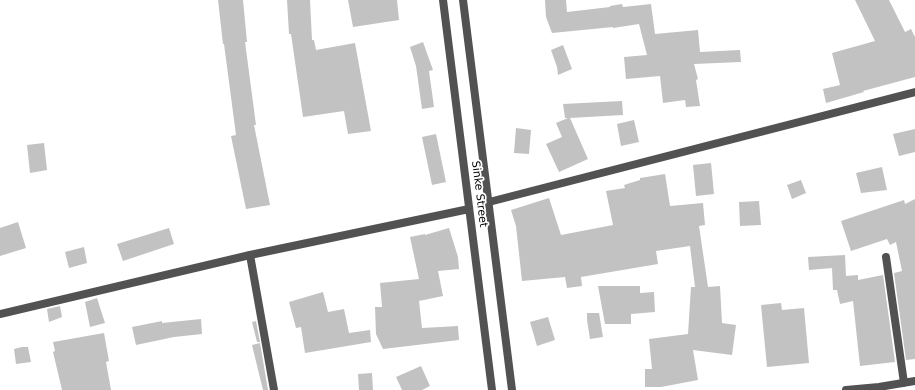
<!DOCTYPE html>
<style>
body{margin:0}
canvas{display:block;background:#fff}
</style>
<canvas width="915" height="390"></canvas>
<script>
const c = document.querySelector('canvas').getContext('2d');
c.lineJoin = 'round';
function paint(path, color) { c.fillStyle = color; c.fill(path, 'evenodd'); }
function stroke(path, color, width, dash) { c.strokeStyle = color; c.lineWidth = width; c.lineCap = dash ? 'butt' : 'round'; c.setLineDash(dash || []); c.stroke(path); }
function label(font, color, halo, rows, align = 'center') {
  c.font = font + ' "DejaVu Sans",sans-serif'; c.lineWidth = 3.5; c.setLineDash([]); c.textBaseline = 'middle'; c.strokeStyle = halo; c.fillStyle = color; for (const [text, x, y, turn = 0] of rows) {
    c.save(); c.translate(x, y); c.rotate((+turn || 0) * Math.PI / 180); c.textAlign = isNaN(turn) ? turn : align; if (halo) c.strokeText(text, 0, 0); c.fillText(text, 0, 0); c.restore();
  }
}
const building = new Path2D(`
 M218,0H243L247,42H245L256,125H254L270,205L246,209L231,136L236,135L224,44H223Z
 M287,0H310L312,40H314L316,50L355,43L371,131L348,134L344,111L303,117L291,34H289Z
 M348,0H397L399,20L353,27Z
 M545,0H566L567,12L610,7V6L622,4L623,7L651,4L655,34L698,30L700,52L740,50L741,62L694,64L698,79L696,80L700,106L686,107L685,100L663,103L660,76L626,79L624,57L647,55L639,24L613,28V27L552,33L546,17Z
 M855,0H889L905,32L911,29L915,37V77L863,91L864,92L826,103L823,89L840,85L832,53L875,41Z
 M423,42L433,70L429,71L434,107L422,109L416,66L410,47Z
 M563,45L572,69L558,75L557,67L551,50Z
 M622,101L623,115L570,118L588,159L559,172L546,144L562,137L556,123L568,118H565L563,104Z
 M634,120L639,142L621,146L617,124Z
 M516,128L531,130L529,154L514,153Z
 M915,129V152L899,156L893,134Z
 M436,134L446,182L432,185L422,137Z
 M44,143L47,170L30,173L27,145Z
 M711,163L714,194L696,196L693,165Z
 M882,167L887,190L861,193L856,173Z
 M665,174L670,206L703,203L705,225L699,226L708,287L720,286L722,323L736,325L732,355L693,350L698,380L661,387H645V369H652L649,339L688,334L691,287H695L690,246L656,251L658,264L581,277L582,286L567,288L565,277L522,281L516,226L511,210L549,198L561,235L613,225L606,191L625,188L624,185L640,180V178Z
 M801,180L806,193L792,199L787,185Z
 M915,199V359L906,360L894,273L902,271L896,242L890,245L887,239L851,251L841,221L904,200L905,204Z
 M759,201L761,225L740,226L739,202Z
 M18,222L26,248L0,256V228Z
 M169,228L174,244L123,261L117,244Z
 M449,228L458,257L459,269L438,271L443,296L419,301L422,328L458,326L459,340L383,349L376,334L375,307H382L380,283L419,279L410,237L425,234V235Z
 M84,247L87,263L69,268L65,252Z
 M845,255L846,276L858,275V280L883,275L895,362L860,366L853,301L840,304L837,290H833L832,268L809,270L808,257Z
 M598,286H640V293L654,292L655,312L631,314V324H605Z
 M323,292L328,312L344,309L349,333L370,330L371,342L305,353L301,327L296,328L289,302Z
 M97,298L105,323L90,327L85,302Z
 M781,303L782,310L804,308L809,363L767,367L761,305Z
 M60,306L62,317L49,322L47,309Z
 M587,313H599L603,337L590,339L587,320Z
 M548,317L555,340L537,346L530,322Z
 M201,319L202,334L174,337L136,345L132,327L162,321V323Z
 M256,321L260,342H257L252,322Z
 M104,333L109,361L106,362L111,390H62L53,352L55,351L53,342Z
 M260,343L268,390H263L252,345Z
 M22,347H28L31,362L16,364L14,349Z
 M421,366L430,386L422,390H402L396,377Z
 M372,373L373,390H359L358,374Z`);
const minor = new Path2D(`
 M489,202L915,92
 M250,255L274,390
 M886,257L904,383
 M846,390L879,387L915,381`);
const tertiary = new Path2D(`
 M443,0L492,390
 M463,0L512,390
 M0,314L250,255L469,209`);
const streetNames = [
 ["Sinke Street",479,194,83]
];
paint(building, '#c2c2c2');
stroke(minor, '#525252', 8);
stroke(tertiary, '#525252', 8);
label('11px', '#000', '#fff', streetNames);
</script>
